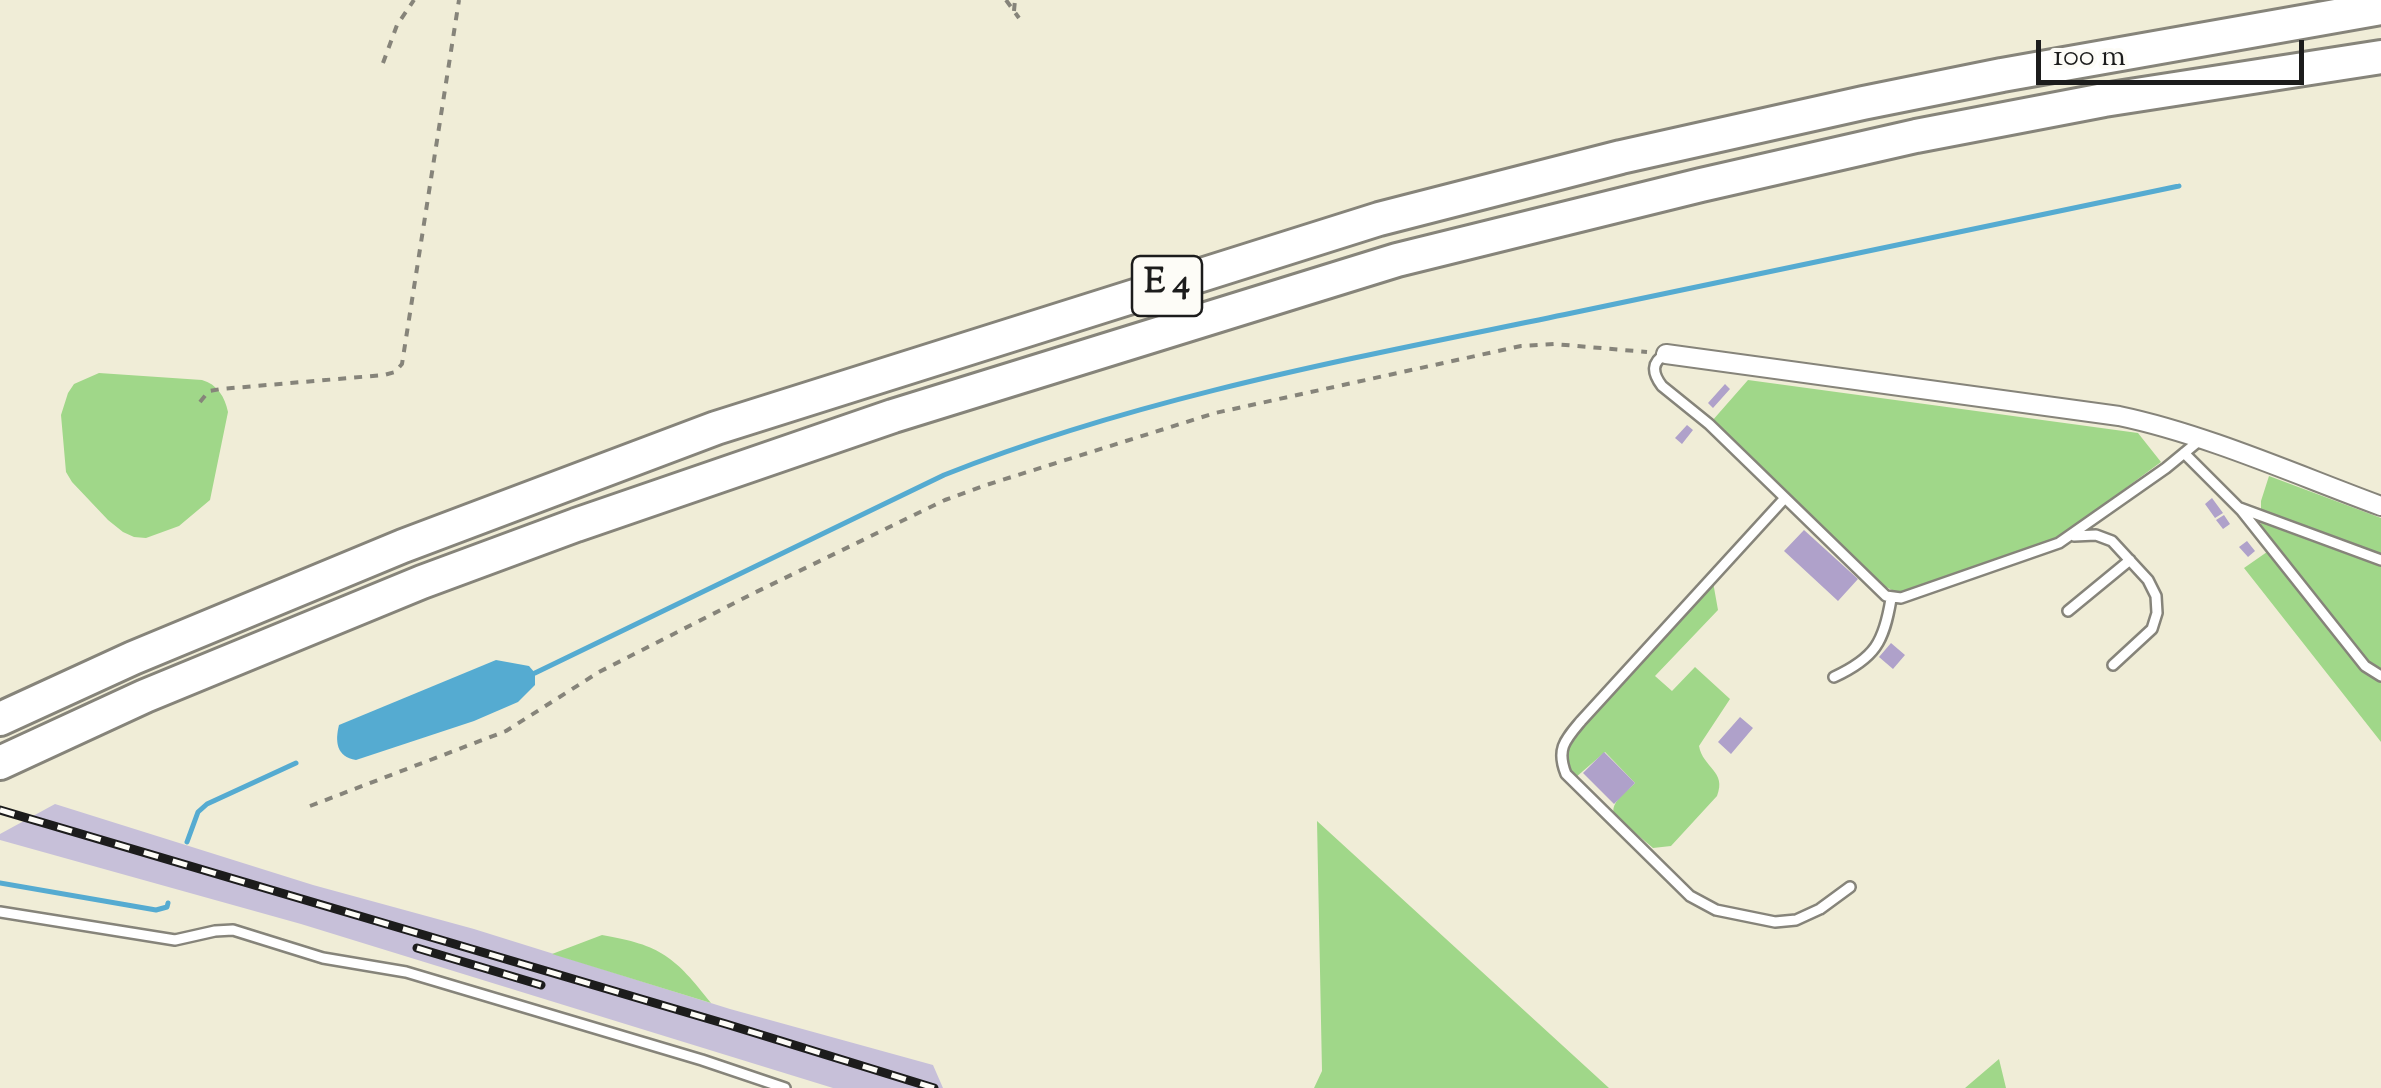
<!DOCTYPE html>
<style>
body{margin:0}
#map{position:relative;width:2381px;height:1088px;overflow:hidden;background:#f0edd7;font-family:"Sorts Mill Goudy",serif}
canvas{display:block}
.scale{position:absolute;left:2036px;top:40px;width:268px;height:45px;box-sizing:border-box;border:5px solid #1c1c1c;border-top:0;padding-left:12px;font-size:30px;line-height:35px;white-space:nowrap;color:#1c1c1c;-webkit-text-stroke:8px #fdfcf7;paint-order:stroke}
</style>
<div id="map">
<canvas width="2381" height="1088"></canvas>
<div class="scale">100 m</div>
</div>
<script>
const c = document.querySelector('canvas').getContext('2d');
c.lineJoin = 'round';
function paint(path, color) { c.fillStyle = color; c.fill(path, 'evenodd'); }
function stroke(path, color, width, dash) { c.strokeStyle = color; c.lineWidth = width; c.lineCap = dash ? 'butt' : 'round'; c.setLineDash(dash || []); c.stroke(path); }
function label(font, color, halo, rows, align = 'center') {
  c.font = font + ' "Sorts Mill Goudy",serif'; c.lineWidth = 8; c.setLineDash([]); c.textBaseline = 'middle'; c.strokeStyle = halo; c.fillStyle = color; for (const [text, x, y, turn = 0] of rows) {
    c.save(); c.translate(x, y); c.rotate((+turn || 0) * Math.PI / 180); c.textAlign = isNaN(turn) ? turn : align; if (halo) c.strokeText(text, 0, 0); c.fillText(text, 0, 0); c.restore();
  }
}
const industrial = new Path2D(`
 M55,804L313,885L474,929L730,1009L933,1065L943,1088H833L301,924L0,840V834Z`);
const green = new Path2D(`
 M99,373L202,380C217,384 225,397 228,412L210,500L179,526L146,538L134,537L123,532L108,520L72,482L66,472L61,415L68,393L74,384Z
 M1748,380L2138,433L2161,462L2058,538L1898,593L1884,586L1712,421Z
 M2269,476L2381,518V742L2244,568L2277,545L2261,525V501Z
 M1713,582L1718,610L1655,676L1672,691L1695,667L1730,699L1699,746C1703,768 1727,771 1717,796L1671,846L1653,848L1614,815C1610,802 1626,792 1635,783L1605,752L1575,778C1563,764 1567,750 1575,735Z
 M1317,821L1609,1088H1314L1322,1071Z
 M602,935C661,945 675,957 711,1003L552,954Z
 M1999,1059L2006,1088H1965Z`);
const water = new Path2D(`
 M496,660L529,666L535,673V685L518,702L474,721L356,760C336,757 335,741 339,725Z`);
const stream = new Path2D(`
 M535,673L944,475C1146,395 1360,357 1572,313C1775,270 1977,228 2179,186
 M187,842L198,812L207,804L296,763
 M0,883L156,910L167,907L168,903`);
const building = new Path2D(`
 M1725,384L1730,389L1713,408L1708,403Z
 M1687,425L1693,430L1682,444L1675,438Z
 M2212,498L2223,513L2215,518L2205,504Z
 M2224,515L2230,524L2223,529L2216,520Z
 M1804,530L1858,579L1838,601L1784,551Z
 M2247,541L2255,551L2248,557L2239,547Z
 M1891,643L1905,655L1893,669L1879,657Z
 M1740,717L1753,728L1731,754L1718,742Z
 M1604,752L1635,783L1614,804L1583,773Z`);
const path = new Path2D(`
 M1006,0L1019,18
 M1014,11L1015,0
 M383,63L397,25L414,0
 M200,402L209,391L221,389L384,375L395,372L402,364L459,0
 M310,806L506,731L599,672L754,593L945,500L983,486L1215,413L1521,346L1554,344L1647,352`);
const lane = new Path2D(`
 M1666,354C1651,362 1652,373 1662,386L1709,424L1886,596L1901,598L2059,543L2166,468L2200,440
 M2184,453L2241,510L2365,666L2381,676
 M1785,498L1581,721C1565,740 1556,749 1566,774L1690,896L1716,910L1775,922L1796,920L1820,909L1850,887
 M2240,508L2381,560
 M2074,536L2096,535L2112,541L2148,580L2156,596L2157,613L2152,629L2113,665
 M2068,611L2130,560
 M1834,677C1875,658 1884,642 1891,599
 M0,912L175,940L215,931L233,930L323,958L406,972L702,1060L785,1088`);
const street = new Path2D(`
 M1666,354L2119,416C2205,434 2297,475 2381,506`);
const highway = new Path2D(`
 M0,719L133,658L403,546L716,428L1379,219L1621,157L1863,103L2002,75L2381,8
 M0,763L145,696L422,582L576,525L893,416L1397,260L1701,185L1916,136L2104,100L2381,57`);
const rail = new Path2D(`
 M0,810L726,1024L934,1088
 M417,948L541,985`);
const shields = [
 [1167,286,70]
];
const shieldNames = [
 ["E 4",1167,286]
];
paint(industrial, '#c7c0d9');
paint(green, '#a0d789');
paint(water, '#55abd1');
stroke(stream, '#55abd1', 5);
paint(building, '#afa1ca');
stroke(lane, '#86847a', 14);
stroke(street, '#86847a', 22);
stroke(highway, '#86847a', 38);
stroke(path, '#86847a', 4, [8, 8]);
stroke(lane, '#fff', 9);
stroke(street, '#fff', 18);
stroke(highway, '#fff', 32);
stroke(rail, '#1c1c1c', 9);
stroke(rail, '#fdfcf7', 5, [15]);
for (const [x, y, w] of shields) { const box = new Path2D(); box.roundRect(x - w / 2, y - 30, w, 60, 8); c.fillStyle = '#fdfcf7'; c.fill(box); stroke(box, '#1c1c1c', 2.5); }
label('bold 35px', '#1c1c1c', null, shieldNames);
</script>
